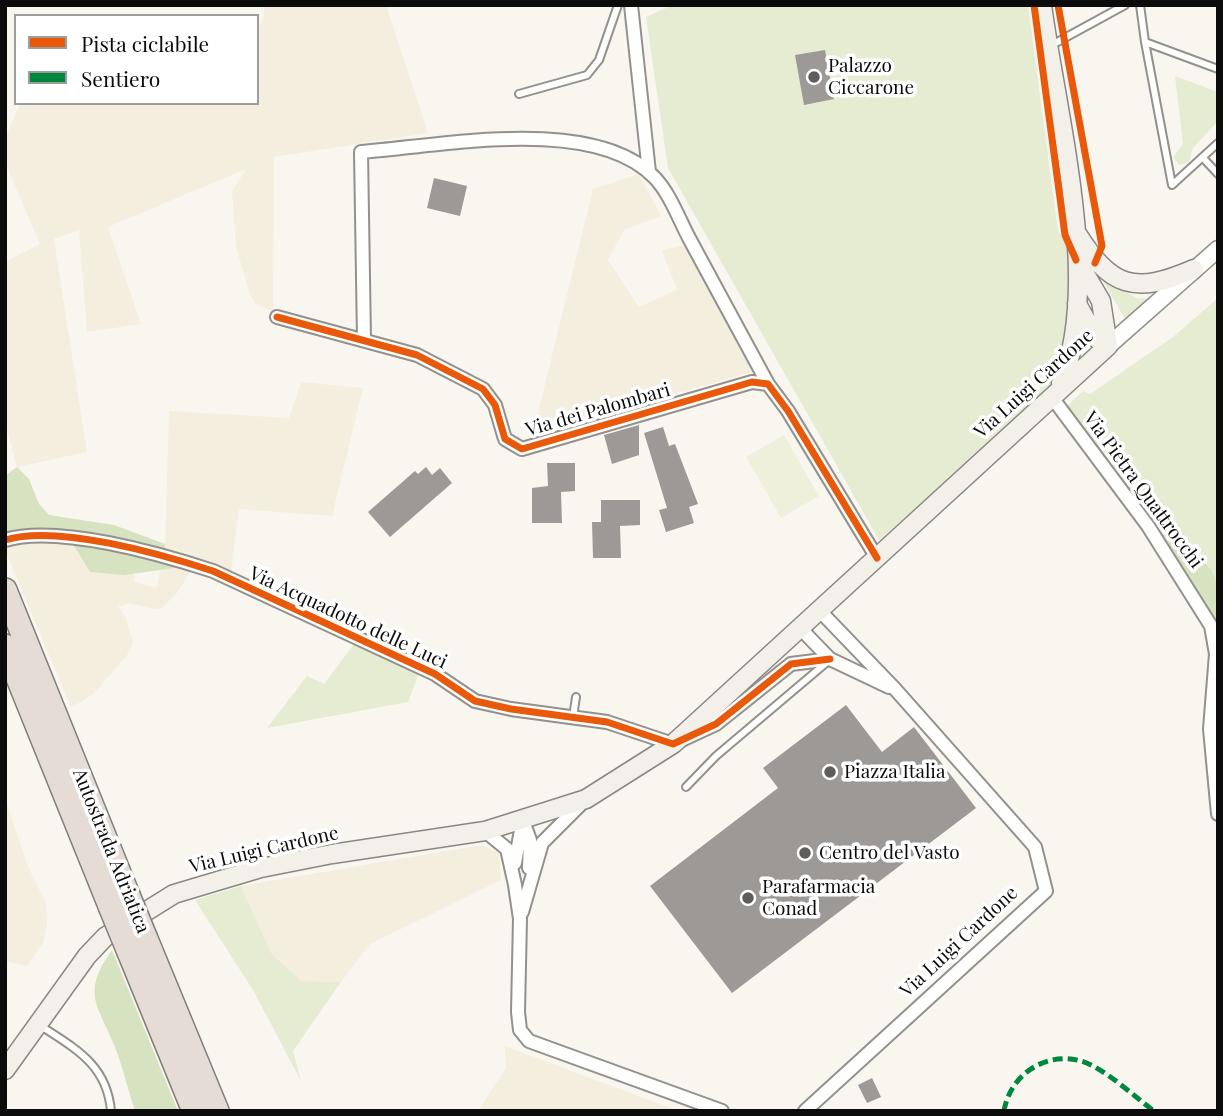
<!DOCTYPE html>
<style>
body{margin:0}
#map{position:relative;width:1223px;height:1116px;overflow:hidden;background:#f9f6f0;font-family:"Playfair Display",serif}
canvas{display:block}
.frame{position:absolute;inset:0;border:7px solid #0b0b0b;pointer-events:none}
.legend{position:absolute;left:14px;top:14px;width:245px;height:91px;box-sizing:border-box;background:#fff;border:2px solid #9d9d9d;margin:0;padding:9px 12px;list-style:none;font-size:21px;color:#0b0b0b}
.legend li{display:flex;align-items:center;gap:14px;height:35px}
.legend b{width:35px;border:2px solid #9d9d9d}
</style>
<div id="map">
<canvas width="1223" height="1116"></canvas>
<div class="frame"></div>
<ul class="legend">
<li><b style="height:9px;background:#e8590c"></b>Pista ciclabile</li>
<li><b style="height:9px;background:#00873e"></b>Sentiero</li>
</ul>
</div>
<script>
const c = document.querySelector('canvas').getContext('2d');
c.lineJoin = 'round';
function paint(path, color) { c.fillStyle = color; c.fill(path, 'evenodd'); }
function stroke(path, color, width, dash) { c.strokeStyle = color; c.lineWidth = width; c.lineCap = dash ? 'butt' : 'round'; c.setLineDash(dash || []); c.stroke(path); }
function label(font, color, halo, rows, align = 'center') {
  c.font = font + ' "Playfair Display",serif'; c.lineWidth = 7; c.setLineDash([]); c.textBaseline = 'middle'; c.strokeStyle = halo; c.fillStyle = color; for (const [text, x, y, turn = 0] of rows) {
    c.save(); c.translate(x, y); c.rotate((+turn || 0) * Math.PI / 180); c.textAlign = isNaN(turn) ? turn : align; if (halo) c.strokeText(text, 0, 0); c.fillText(text, 0, 0); c.restore();
  }
}
const farmland = new Path2D(`
 M265,5H386L428,133L274,157L273,312L255,303L250,294L236,247L232,192L246,169L108,227L141,324L87,332L79,230L54,239L87,452L17,467L5,423V262L40,244L5,162V139L18,108L22,103H257V29L263,20Z
 M639,174L661,216L624,230L608,260L639,307L677,290L662,251L681,245L696,252L756,371L533,433L593,189Z
 M301,382L363,388L332,516L239,509L231,574L165,548L169,411L289,418Z
 M17,541H71L90,572L135,574L134,582L156,588L160,571L175,563L192,569L177,593L162,608L153,609L129,603L118,607L126,618L133,643L126,657L93,694L71,708L5,550V546Z
 M5,798L29,869L46,903L47,924L43,943L27,966L5,961Z
 M482,845L499,853L501,880L370,944L341,982L300,981L296,977L271,953L241,886Z
 M505,1046L678,1111H478L506,1068Z`);
const green = new Path2D(`
 M673,5H1028L1058,231L1076,260L1062,379L879,540L668,168L646,17Z
 M1175,76L1218,92V121L1193,148L1189,162L1179,165L1173,157L1183,144Z
 M1100,276L1136,298L1156,299L1125,319Z
 M1218,298V585L1203,556L1191,546L1163,507L1113,473L1066,407L1083,391L1090,394L1173,337Z
 M354,644L419,673L408,702L267,728L307,676L324,684Z
 M241,886L271,953L301,981L341,982L293,1051L301,1081L253,990L195,900Z`);
const forest = new Path2D(`
 M17,467L29,479L39,504L49,515L114,525L165,544V548L176,552L174,568L124,575L90,572L71,541L5,538V476Z
 M1121,470H1129L1146,485L1211,570L1218,585V634L1192,582L1113,473Z
 M112,950L178,1111H135C128,1090 123,1068 115,1047C99,1006 80,994 112,950Z`);
const pitch = new Path2D(`
 M784,435L819,496L781,518L746,457Z`);
const building = new Path2D(`
 M825,50L834,99L804,105L795,55Z
 M434,178L467,186L460,216L427,208Z
 M639,425V455L612,464L604,435Z
 M663,427L669,446L675,444L698,504L689,507L694,523L666,532L659,510L667,508L644,433Z
 M547,463H575V491L561,492L562,523H532V488L548,486Z
 M426,467L432,475L440,468L452,483L390,537L368,512L415,471L418,474Z
 M601,500H640V525L620,526L621,558H593L592,522H601Z
 M846,705L882,752L914,727L976,808L732,993L650,886L778,788L763,768Z
 M872,1078L881,1097L867,1103L858,1085Z`);
const service = new Path2D(`
 M1140,5L1145,42
 M1050,46L1125,5
 M1218,69L1145,42L1172,185L1218,143
 M519,94L587,75L599,60L618,5
 M1204,159L1218,174
 M573,717L576,697
 M686,787L716,756L826,663
 M41,1026C76,1049 107,1065 111,1111`);
const minor = new Path2D(`
 M631,5L649,172
 M277,317L417,355L483,389L495,405L505,439L522,449L752,382L768,384L788,411L877,558
 M364,339L361,152C440,146 595,114 655,178C670,194 679,219 689,238C715,287 742,335 768,384
 M1051,396L1148,526L1211,626L1216,654L1210,729L1218,814
 M5,540C57,524 161,554 213,571L435,674L475,701L511,709L607,722L673,744L716,724L791,664L830,659
 M800,628L830,659L889,687
 M523,821L530,840L529,868
 M485,831L507,849L515,885L520,919L518,1012L520,1030L529,1041L722,1111
 M515,863L523,819
 M522,912L542,843L582,803
 M805,1111L1046,891L1035,847L895,689L819,610`);
const tertiary = new Path2D(`
 M1108,346L1218,249`);
const secondary = new Path2D(`
 M1042,5C1056,112 1103,284 1061,383
 M1076,232C1111,288 1134,295 1194,269
 M1078,262L1101,301L1108,346
 M1077,304L1096,338L1108,346
 M5,1070L87,956L105,937L174,894L261,868L332,854L485,831L586,799L673,744L1108,346`);
const motorway = new Path2D(`
 M5,590L128,895
 M5,646L110,906
 M146,939L217,1111
 M129,952L194,1111`);
const motorwayBridge = new Path2D(`
 M128,895L146,939
 M110,906L129,952`);
const quiet = new Path2D(`
 M1004,1111C1010,1075 1045,1051 1081,1061C1103,1067 1135,1097 1154,1111`);
const cycleway = new Path2D(`
 M1034,5L1065,235L1076,260
 M1058,5L1102,246L1095,263
 M277,317L417,355L483,389L495,405L505,439L522,449L752,382L768,384L788,411L877,558
 M5,540C57,524 161,554 213,571L435,674L475,701L511,709L607,722L673,744L716,724L791,664L830,659`);
const markers = [
 [814,77,7,"#5e5d5b"],
 [830,772,7,"#5e5d5b"],
 [805,853,7,"#5e5d5b"],
 [748,898,7,"#5e5d5b"]
];
const poiNames = [
 ["Palazzo",828,66],
 ["Ciccarone",828,88],
 ["Piazza Italia",844,772],
 ["Centro del Vasto",819,853],
 ["Parafarmacia",762,887],
 ["Conad",762,909]
];
const streetNames = [
 ["Via Luigi Cardone",1034,384,-42],
 ["Via dei Palombari",598,410,-16],
 ["Via Pietra Quattrocchi",1143,490,54],
 ["Via Acquadotto delle Luci",348,618,25],
 ["Via Luigi Cardone",264,850,-13],
 ["Autostrada Adriatica",111,851,68],
 ["Via Luigi Cardone",959,942,-43]
];
paint(farmland, '#f4eede');
paint(green, '#e5ecd2');
paint(forest, '#d7e2c1');
paint(pitch, '#eef0db');
paint(building, '#9c9996');
stroke(service, '#92918e', 10);
stroke(minor, '#92918e', 16);
stroke(tertiary, '#92918e', 19);
stroke(secondary, '#898785', 21);
stroke(motorway, '#7f7e7b', 26);
stroke(service, '#fefefd', 6);
stroke(minor, '#fefefd', 12);
stroke(tertiary, '#fefefd', 16);
stroke(secondary, '#f3f0e9', 18);
stroke(motorway, '#e6dcd6', 23);
stroke(motorwayBridge, '#7f7e7b', 26, []);
stroke(motorwayBridge, '#e6dcd6', 23);
stroke(quiet, '#00873e', 5, [10, 5]);
stroke(cycleway, '#e8590c', 7);
for (const [x, y, r, color] of markers) { const dot = new Path2D(); dot.arc(x, y, r, 0, 2 * Math.PI); c.fillStyle = color; c.fill(dot); stroke(dot, '#fff', 2.5); }
label('19px', '#0b0b0b', '#fff', poiNames, 'left');
label('19px', '#0b0b0b', '#fff', streetNames);
</script>
